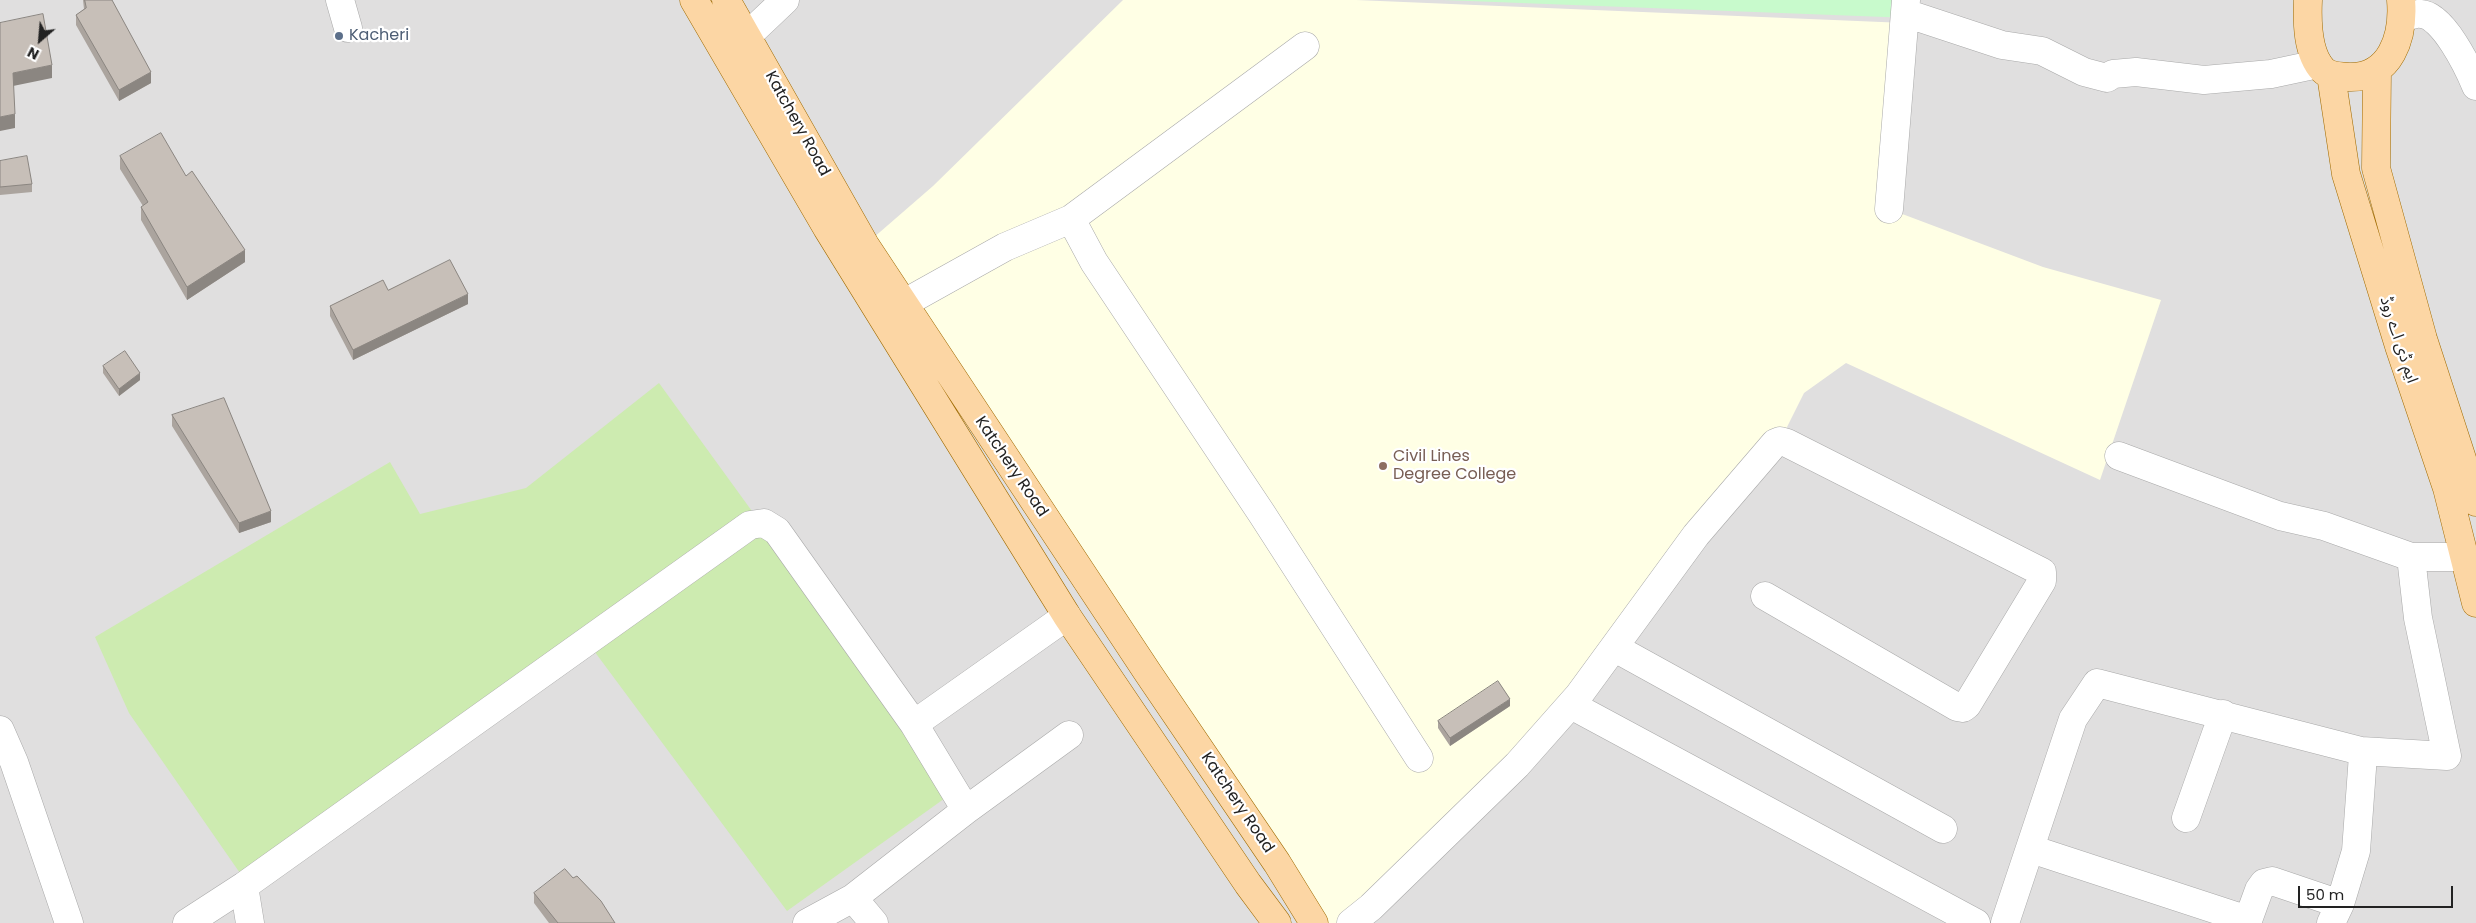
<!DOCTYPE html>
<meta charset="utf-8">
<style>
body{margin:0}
#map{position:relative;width:2476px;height:923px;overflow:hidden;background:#f2efe9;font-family:Poppins,sans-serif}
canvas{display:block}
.north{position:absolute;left:15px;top:15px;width:50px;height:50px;-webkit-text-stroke:4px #fff;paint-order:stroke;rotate:207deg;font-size:14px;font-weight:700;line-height:20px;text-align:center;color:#222}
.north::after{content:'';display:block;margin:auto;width:18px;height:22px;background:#222;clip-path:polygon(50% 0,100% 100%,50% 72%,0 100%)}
.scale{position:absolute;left:2298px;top:886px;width:155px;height:22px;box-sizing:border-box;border:2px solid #222;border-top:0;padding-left:6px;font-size:15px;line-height:18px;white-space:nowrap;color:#222;-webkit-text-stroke:4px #fff;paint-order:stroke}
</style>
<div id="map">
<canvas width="2476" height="923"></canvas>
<div class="north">N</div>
<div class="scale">50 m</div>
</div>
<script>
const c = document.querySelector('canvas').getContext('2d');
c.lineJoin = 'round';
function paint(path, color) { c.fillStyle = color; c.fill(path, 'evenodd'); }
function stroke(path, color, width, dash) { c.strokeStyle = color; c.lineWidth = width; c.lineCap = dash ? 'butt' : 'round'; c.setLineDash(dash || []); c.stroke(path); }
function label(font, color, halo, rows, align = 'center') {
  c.font = font + ' Poppins,"Noto Sans Arabic",sans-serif'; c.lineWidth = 4.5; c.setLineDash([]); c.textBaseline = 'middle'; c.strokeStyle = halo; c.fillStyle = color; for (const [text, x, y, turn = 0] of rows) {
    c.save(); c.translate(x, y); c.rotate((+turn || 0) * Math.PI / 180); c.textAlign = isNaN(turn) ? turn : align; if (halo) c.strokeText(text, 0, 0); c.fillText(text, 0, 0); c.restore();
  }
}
const residential = new Path2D(`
 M0,0H2476V923H0Z`);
const education = new Path2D(`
 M1123,0H1356L1905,23L1889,209L2043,267L2161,300L2100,480L1846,363L1804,393L1780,441L1615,648L1348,923H1313L865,245L933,186Z`);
const grass = new Path2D(`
 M659,383L955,791L787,911L583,636L242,876L129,713L95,637L390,462L420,514L526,488Z`);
const park = new Path2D(`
 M1443,0H1913L1911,18Z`);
const minor = new Path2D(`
 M340,0L348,28
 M1905,13L2002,45L2042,51L2084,72L2107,78L2113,74L2136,72L2204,80L2271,74L2318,64
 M2402,18C2407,17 2415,13 2421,14C2443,15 2468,67 2476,86
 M747,36L785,0
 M1889,209L1906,0
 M1071,219L1094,262L1262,514L1419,758
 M883,315L1005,247L1071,219L1305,46
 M2119,456L2280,516L2324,526L2411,557H2465
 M1615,648L1943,829
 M1571,705L1976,923
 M914,724L1067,616
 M0,730L14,762L69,923
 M2186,818L2223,714
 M2031,849L2248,920
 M244,886L250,923
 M853,898L874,923
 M187,923L244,886L750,525L764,523L777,531L914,724L966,810
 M807,923L853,898L966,810L1069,735
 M1351,923L1371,907L1517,765L1579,695L1696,535L1775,443L1780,441L1787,443L2042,572V581L1967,705L1963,708L1957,707L1765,596
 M2005,923L2073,719L2097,683L2361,751L2447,756L2418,618L2411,557
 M2247,923L2259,890L2264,883L2272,881L2340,904
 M2331,923L2340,904L2356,851L2363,755L2361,751`);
const major = new Path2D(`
 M694,0L827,228L1067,616L1248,884L1277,923
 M726,0L865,245L1148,673L1277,863L1314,923
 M2308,0C2307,22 2307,53 2323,70C2330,77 2339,76 2348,77C2391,79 2404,36 2401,0
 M2377,71L2376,168L2423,339L2476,502
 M2331,75L2346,174L2399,346L2447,488L2476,603`);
const wall = new Path2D(`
 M83,0H112L151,83L119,101L76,25V15L84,9Z
 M120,156L186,176L245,262L187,300L141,220V207L143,206L120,169Z
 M0,161L32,184V192L0,195Z
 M388,290L468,304L353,360L330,316V306Z
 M103,366L140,380L119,396L103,373Z
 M172,415L271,522L239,533L172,426Z
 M1510,706L1450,746L1438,728V721Z
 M573,878L615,923H549L534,903V893Z`);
const shadedWall = new Path2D(`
 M52,65V78L13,86V73Z
 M151,72V83L119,101V90Z
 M15,114V128L0,131V117Z
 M245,250V262L187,300V287Z
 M468,294V304L353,360V350Z
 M140,373V380L119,396V389Z
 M271,511V522L239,533V523Z
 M1510,699V706L1450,746V738Z`);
const building = new Path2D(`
 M85,0H112L151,72L119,90L76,15L86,8Z
 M43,14L52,65L13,73L15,114L0,117V23Z
 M161,133L186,176L192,171L245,250L187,287L141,207L148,202L120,156Z
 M27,156L32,184L0,187V161Z
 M450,260L468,294L353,350L330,306L383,280L388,290Z
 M125,351L140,373L119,389L103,366Z
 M224,398L271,511L239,523L172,415Z
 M1498,681L1510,699L1450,738L1438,721Z
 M565,869L573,878L577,876L601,901L615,923H558L534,893Z`);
const markers = [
 [339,36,5,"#5c6f8a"],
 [1383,466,5,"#8d6e63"]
];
const serviceNames = [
 ["Kacheri",349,36]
];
const streetNames = [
 ["Katchery Road",797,124,61],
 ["ایم ڈی اے روڈ",2398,340,72],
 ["Katchery Road",1011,467,56],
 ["Katchery Road",1237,803,56]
];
const educationNames = [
 ["Civil Lines",1393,457],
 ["Degree College",1393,475]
];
paint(residential, '#e0dfdf');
paint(education, '#ffffe5');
paint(grass, '#cdebb0');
paint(park, '#c8facc');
stroke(minor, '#a9a9a9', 29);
stroke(major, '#a06b00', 29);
stroke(minor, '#fff', 28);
stroke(major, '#fcd6a4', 28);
paint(wall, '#aba49e');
paint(shadedWall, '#8b8681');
paint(building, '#c7bfb8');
stroke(building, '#8b8681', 1);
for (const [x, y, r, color] of markers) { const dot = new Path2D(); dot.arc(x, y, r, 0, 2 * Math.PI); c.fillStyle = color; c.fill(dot); stroke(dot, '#fff', 2); }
label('16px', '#4e5e75', '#fff', serviceNames, 'left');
label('16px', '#222', '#fff', streetNames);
label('16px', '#785e54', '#fff', educationNames, 'left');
</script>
